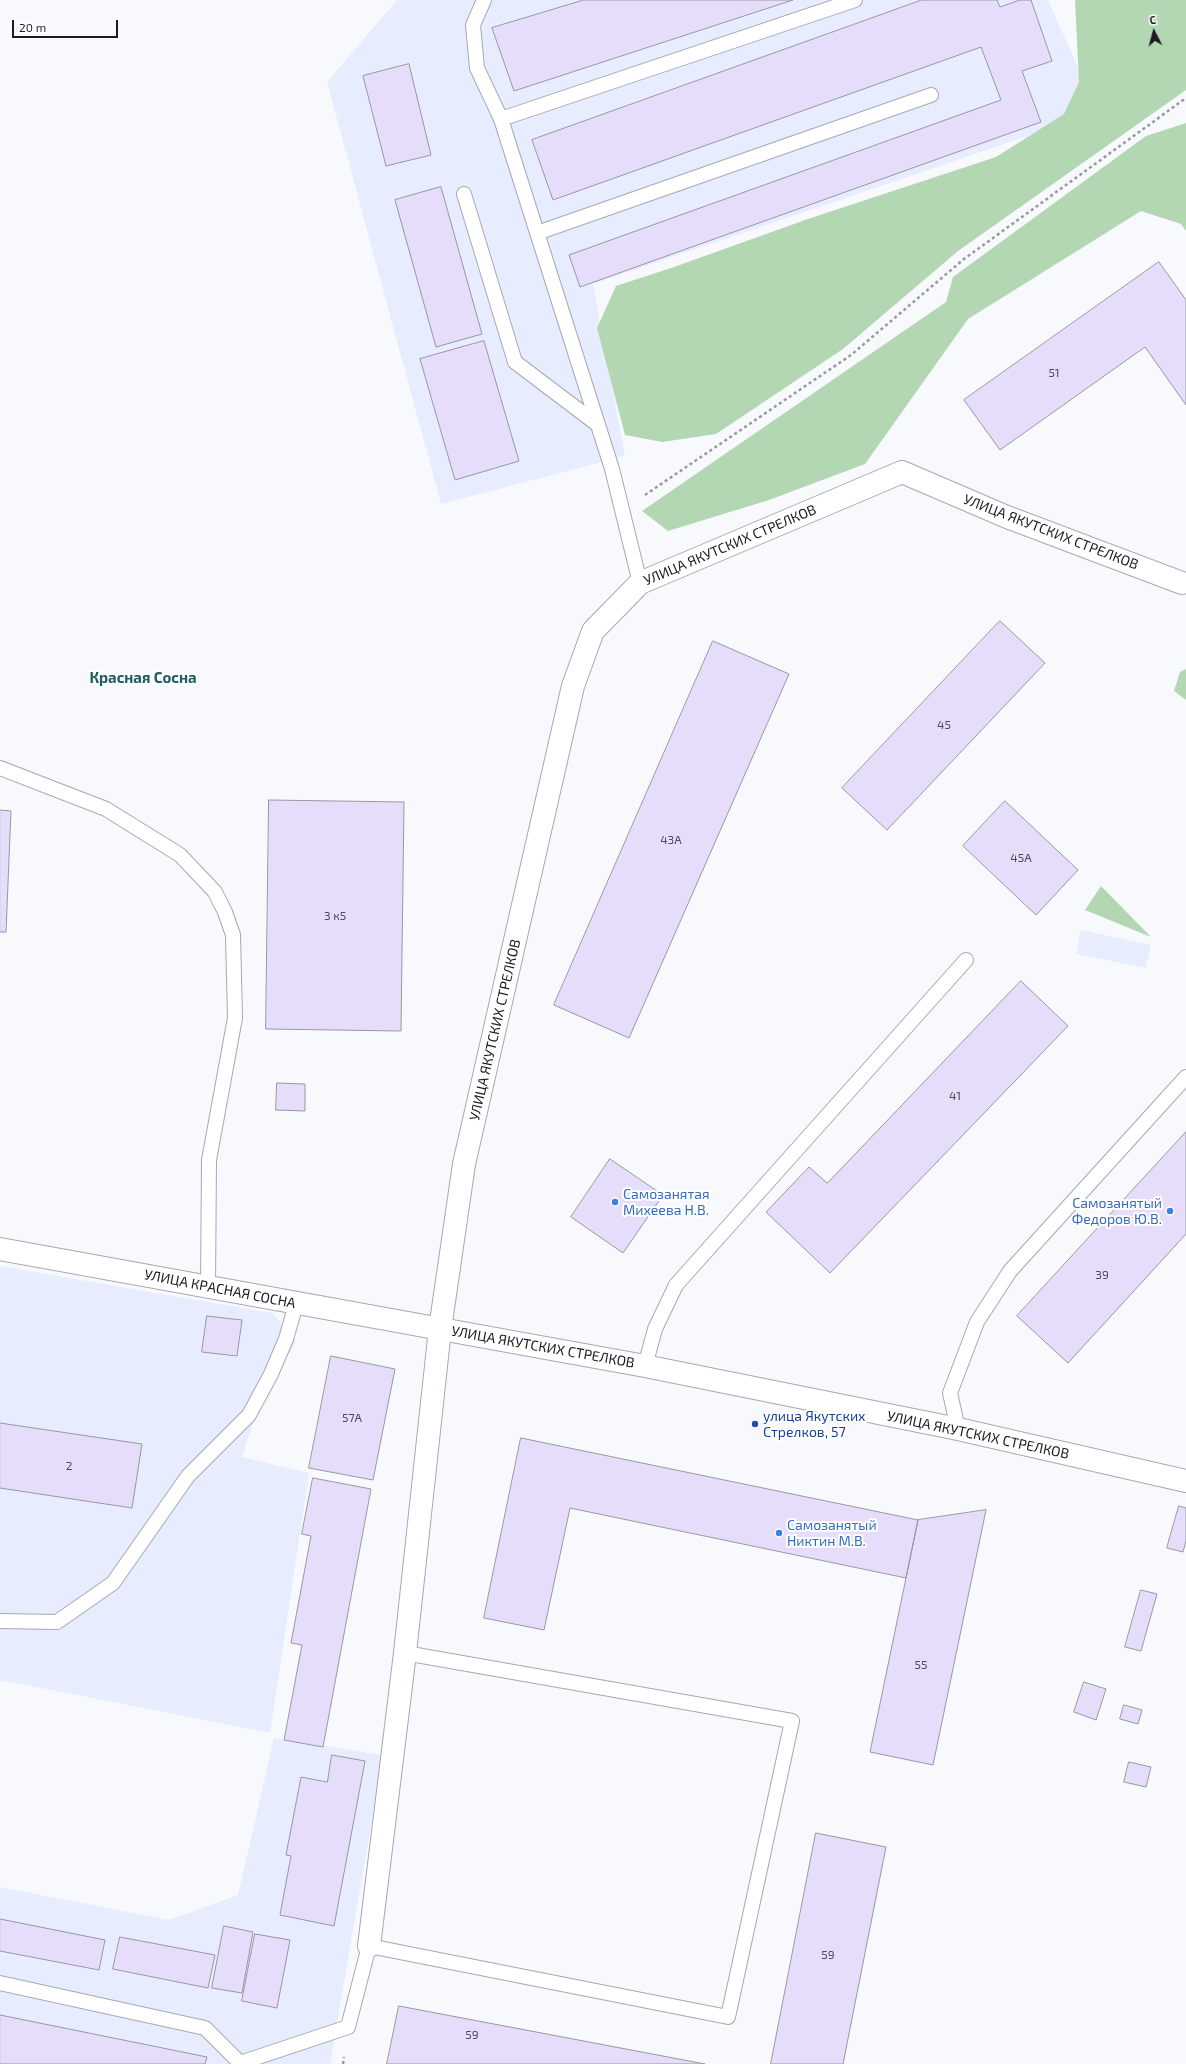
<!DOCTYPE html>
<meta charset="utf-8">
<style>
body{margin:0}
#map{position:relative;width:1186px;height:2064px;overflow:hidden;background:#f7f9fd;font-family:"Exo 2",sans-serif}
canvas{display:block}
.north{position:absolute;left:1134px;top:12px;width:40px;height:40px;-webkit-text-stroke:3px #fff;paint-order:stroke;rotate:354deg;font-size:11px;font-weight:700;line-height:16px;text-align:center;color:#1b1c20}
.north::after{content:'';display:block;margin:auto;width:14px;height:18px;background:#1b1c20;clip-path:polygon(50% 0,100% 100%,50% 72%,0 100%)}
.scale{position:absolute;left:12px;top:20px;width:106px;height:18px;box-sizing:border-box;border:2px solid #1b1c20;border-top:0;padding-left:5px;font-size:12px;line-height:14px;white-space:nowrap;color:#1b1c20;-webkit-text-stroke:3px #fff;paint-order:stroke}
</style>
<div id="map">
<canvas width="1186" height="2064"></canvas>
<div class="north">С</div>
<div class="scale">20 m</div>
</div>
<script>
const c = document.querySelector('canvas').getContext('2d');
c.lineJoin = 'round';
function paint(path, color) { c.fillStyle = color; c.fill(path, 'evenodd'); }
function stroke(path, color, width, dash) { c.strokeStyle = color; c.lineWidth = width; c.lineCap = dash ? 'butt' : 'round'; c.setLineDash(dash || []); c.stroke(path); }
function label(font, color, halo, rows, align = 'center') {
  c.font = font + ' "Exo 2",sans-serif'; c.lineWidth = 4; c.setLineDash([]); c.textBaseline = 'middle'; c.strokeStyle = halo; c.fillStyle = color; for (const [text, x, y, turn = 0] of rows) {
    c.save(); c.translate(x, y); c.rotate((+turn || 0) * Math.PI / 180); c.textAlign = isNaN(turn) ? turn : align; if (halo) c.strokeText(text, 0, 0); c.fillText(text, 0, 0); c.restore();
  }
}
const built = new Path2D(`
 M397,0H1048L1098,112L593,284L625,456L441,504L327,82Z
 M1081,930L1151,945L1146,968L1076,954Z
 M0,1266L272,1313L296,1341L256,1414L242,1457L309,1473L270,1733L6,1681L0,1682Z
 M274,1738L383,1755L330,2064H0V1887L169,1920L238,1895Z`);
const green = new Path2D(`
 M1075,0H1186V90L958,251L843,349L716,434L662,442L625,435L597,328L616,286L674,267L808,219L996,157L1064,114L1079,82Z
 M1186,123V231L1181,224L1141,211L968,319L865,464L769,500L668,531L642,511L946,302L953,277L1146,136Z
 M1186,669V700L1174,691L1180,672Z
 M1101,886L1151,937L1085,910Z`);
const building = new Path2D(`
 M584,0H793L514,91L492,28Z
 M922,0H997L1000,7L1020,0H1031L1052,61L1022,71L1041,122L580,287L569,255L1001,100L981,47L553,200L532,140Z
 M409,64L431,155L386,166L363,76Z
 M441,187L482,334L436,347L395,200Z
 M1159,262L1186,300V405L1145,347L1000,450L964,400Z
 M484,341L519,461L455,480L420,359Z
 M1000,621L1045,663L887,830L842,788Z
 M713,641L789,674L629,1038L554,1005Z
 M269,800L404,802L401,1031L266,1029Z
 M1005,801L1078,870L1036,915L963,846Z
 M0,810L11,811L6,932H0Z
 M1021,981L1068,1026L830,1273L766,1212L809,1167L827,1183Z
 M277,1083L305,1084V1111L276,1110Z
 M1186,1132V1234L1068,1363L1017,1316Z
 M610,1159L663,1195L623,1253L571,1217Z
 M207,1316L242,1320L237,1356L202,1352Z
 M331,1356L395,1369L373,1480L309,1468Z
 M0,1423L142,1444L132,1508L0,1488Z
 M521,1438L918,1520L906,1578L570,1508L544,1630L484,1618Z
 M313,1478L371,1489L323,1747L284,1740L302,1645L291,1643L311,1536L302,1534Z
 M1179,1506L1186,1508V1541L1183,1552L1167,1548Z
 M986,1510L933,1765L870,1752L918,1520Z
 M1141,1590L1157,1594L1141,1651L1125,1647Z
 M1084,1682L1106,1689L1096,1720L1074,1712Z
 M1124,1705L1142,1710L1138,1724L1120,1719Z
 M332,1755L365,1761L334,1926L280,1915L291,1856L286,1855L301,1777L327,1782Z
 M1129,1762L1151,1767L1146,1787L1124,1782Z
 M816,1833L886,1847L843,2064H771Z
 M0,1919L105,1940L99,1970L0,1951Z
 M224,1926L253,1932L242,1993L212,1988Z
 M255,1934L290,1940L277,2008L242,2001Z
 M120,1937L215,1955L208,1988L113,1969Z
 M399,2006L705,2064H387Z
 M0,2015L207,2057L205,2064H0Z`);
const path = new Path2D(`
 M645,495L851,355L964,259L1186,98
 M343,2064L344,2057`);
const lane = new Path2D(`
 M484,0L473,25L477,68L501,119L612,469L640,583
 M501,119L855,0
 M464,194L515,362L597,424
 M537,233L931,95
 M0,768L106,809L180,855L215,892L225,912L233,935L235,1018L209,1160L208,1286
 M645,1366L655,1329L676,1285L966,960
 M958,1429L950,1393L977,1322L1010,1271L1186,1077
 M0,1621L57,1622L113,1583L188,1476L249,1415L271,1374L286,1339L296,1304
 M0,1983L205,2028L240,2063
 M240,2063L348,2027L369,1946L728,2017L792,1721L405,1653`);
const street = new Path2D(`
 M369,1946L405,1653L440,1329L464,1164L573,686L593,631L640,583L902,472L1007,517L1182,583`);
const secondary = new Path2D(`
 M0,1249L645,1366L958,1429L1186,1481`);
const markers = [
 [615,1202,4,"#3f7fe0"],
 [1170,1211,4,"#3f7fe0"],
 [755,1424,4,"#1a4fb4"],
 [779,1533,4,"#3f7fe0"]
];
const numberNames = [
 ["51",1054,373],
 ["45",944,725],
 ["43А",671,840],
 ["45А",1021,858],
 ["3 к5",335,916],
 ["41",955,1096],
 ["39",1102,1275],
 ["57А",352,1418],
 ["2",69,1466],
 ["55",921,1665],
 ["59",828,1955],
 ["59",472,2035]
];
const streetNames = [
 ["УЛИЦА ЯКУТСКИХ СТРЕЛКОВ",1051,532,21],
 ["УЛИЦА ЯКУТСКИХ СТРЕЛКОВ",730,545,-23],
 ["УЛИЦА ЯКУТСКИХ СТРЕЛКОВ",495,1030,-77],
 ["УЛИЦА КРАСНАЯ СОСНА",220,1289,11],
 ["УЛИЦА ЯКУТСКИХ СТРЕЛКОВ",543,1347,10],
 ["УЛИЦА ЯКУТСКИХ СТРЕЛКОВ",978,1435,12]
];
const shopNames = [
 ["Самозанятая",623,1194],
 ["Михеева Н.В.",623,1210],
 ["Самозанятый",1162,1203,"right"],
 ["Федоров Ю.В.",1162,1219,"right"],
 ["Самозанятый",787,1525],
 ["Никтин М.В.",787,1541]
];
const transitNames = [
 ["улица Якутских",763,1416],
 ["Стрелков, 57",763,1432]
];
const neighbourhoodNames = [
 ["Красная Сосна",143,678]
];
paint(built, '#e7edff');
paint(green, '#b2d7b2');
paint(building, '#e5ddfa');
stroke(building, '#9a97a1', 1);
stroke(lane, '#a6a9b3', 16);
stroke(street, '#a6a9b3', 24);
stroke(secondary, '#a6a9b3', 24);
stroke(path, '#98999d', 2.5, [3, 3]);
stroke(lane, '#fff', 14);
stroke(street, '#fff', 22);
stroke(secondary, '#fff', 22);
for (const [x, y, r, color] of markers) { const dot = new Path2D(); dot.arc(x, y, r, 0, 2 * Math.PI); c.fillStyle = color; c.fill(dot); stroke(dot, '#fff', 1.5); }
label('12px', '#4e4c56', null, numberNames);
label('14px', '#1b1c20', '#fff', streetNames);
label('14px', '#366cbe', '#fff', shopNames, 'left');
label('14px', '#164399', '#fff', transitNames, 'left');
label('bold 15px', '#245c65', '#fff', neighbourhoodNames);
</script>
